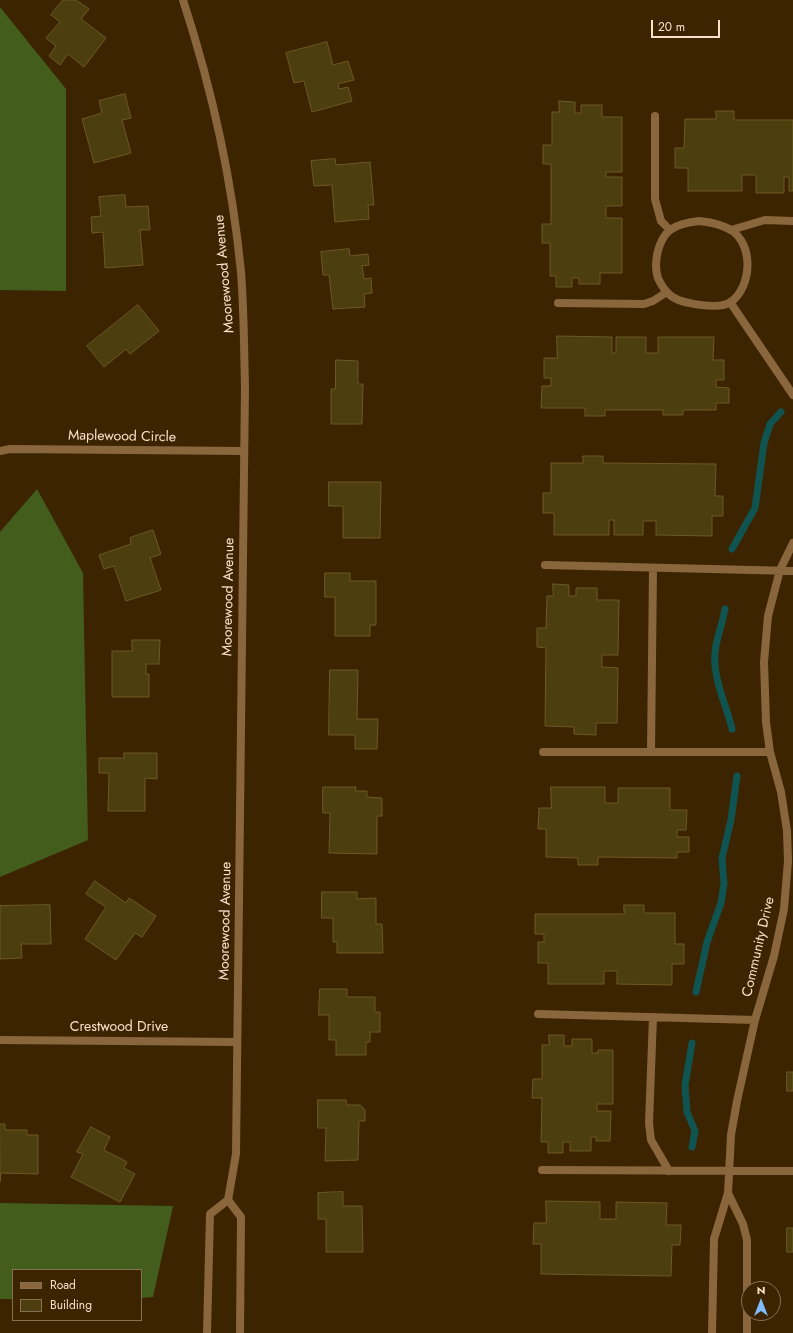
<!DOCTYPE html>
<style>
body{margin:0}
#map{position:relative;width:793px;height:1333px;overflow:hidden;background:#3d2401;font-family:Jost,sans-serif}
canvas{display:block}
.legend{position:absolute;left:12px;top:1269px;width:130px;height:52px;box-sizing:border-box;background:#3d2401;border:1px solid #877052;margin:0;padding:5px 7px;list-style:none;font-size:12px;color:#f7e1cb}
.legend li{display:flex;align-items:center;gap:8px;height:20px}
.legend b{width:20px;border:1px solid #877052}
.north{position:absolute;left:741px;top:1281px;width:40px;height:40px;box-sizing:border-box;background:#3d2401;border:1px solid #877052;border-radius:50%;rotate:0deg;font-size:11px;font-weight:700;line-height:16px;text-align:center;color:#f7e1cb}
.north::after{content:'';display:block;margin:auto;width:14px;height:18px;background:#7fbdfa;clip-path:polygon(50% 0,100% 100%,50% 72%,0 100%)}
.scale{position:absolute;left:651px;top:20px;width:69px;height:18px;box-sizing:border-box;border:2px solid #f7e1cb;border-top:0;padding-left:5px;font-size:12px;line-height:14px;white-space:nowrap;color:#f7e1cb;-webkit-text-stroke:3px #3d2401;paint-order:stroke}
</style>
<div id="map">
<canvas width="793" height="1333"></canvas>
<ul class="legend">
<li><b style="height:5px;background:#8a663d"></b>Road</li>
<li><b style="height:11px;background:#4d3e10"></b>Building</li>
</ul>
<div class="north">N</div>
<div class="scale">20 m</div>
</div>
<script>
const c = document.querySelector('canvas').getContext('2d');
c.lineJoin = 'round';
function paint(path, color) { c.fillStyle = color; c.fill(path, 'evenodd'); }
function stroke(path, color, width, dash) { c.strokeStyle = color; c.lineWidth = width; c.lineCap = dash ? 'butt' : 'round'; c.setLineDash(dash || []); c.stroke(path); }
function label(font, color, halo, rows, align = 'center') {
  c.font = font + ' Jost,sans-serif'; c.lineWidth = 3; c.setLineDash([]); c.textBaseline = 'middle'; c.strokeStyle = halo; c.fillStyle = color; for (const [text, x, y, turn = 0] of rows) {
    c.save(); c.translate(x, y); c.rotate((+turn || 0) * Math.PI / 180); c.textAlign = isNaN(turn) ? turn : align; if (halo) c.strokeText(text, 0, 0); c.fillText(text, 0, 0); c.restore();
  }
}
const forest = new Path2D(`
 M0,7L66,89V291L0,290Z
 M37,489L83,573L88,840L0,877V532Z
 M0,1203L173,1206L153,1297L141,1298V1270H13V1299H0Z`);
const stream = new Path2D(`
 M732,549L755,508L764,443L770,424L781,412
 M725,609C722,627 713,645 715,664C716,686 727,707 732,729
 M696,992L707,942L721,903L724,884L722,858L731,820L737,776
 M692,1043L685,1085L687,1112L695,1131L692,1147`);
const building = new Path2D(`
 M63,0H76L89,9L81,19L106,38L84,67L68,54L60,65L49,56L56,46L46,38L60,22L51,15Z
 M327,42L333,65L348,61L354,80L338,84L339,89L348,87L352,101L312,112L304,81L294,83L286,53Z
 M125,94L131,118L122,120L131,153L94,163L82,119L102,113L99,101Z
 M559,101L575,102V113H581V105H602V117H622V172H606V177H622V206H606V218H622V273H600V284H579V278H572V287H556V276H550V243H542V224H551V164H543V145H552V112H559Z
 M716,111H734V120H793V191H789V177H784V193H756V175H742V191H688V168H675V148H684L685,119H716Z
 M335,159L336,165L370,162L374,205H368L369,219L335,222L332,185L314,186L311,161Z
 M125,195L126,207L148,206L150,230H140L143,265L105,268L103,232L92,233L91,217L101,216L99,197Z
 M349,249L350,256L368,254L369,265L362,266L364,279L371,278L372,293L364,294L365,307L333,309L329,275H323L321,252Z
 M138,305L159,331L130,354L126,349L104,367L87,346Z
 M557,336L612,337V353H616V337H646V353H658V337H714L713,360H724V380H716V387L729,388V403H716V410H683V415H663V410H605V416H585V408H541L542,386H551V378H544V358H557Z
 M336,360L358,361V384H363L362,424H331V389H335Z
 M583,456H603V463L716,464L715,496H723V516H712V536L656,535V521H643V535H614V520H609V535H554V513H543V493H551V463H583Z
 M329,482H381L380,538H343V506H329Z
 M153,530L161,554L150,558L161,590L126,601L114,566L104,569L99,555L131,544L130,538Z
 M325,573H350V581H376V625H370V636H335V597H325Z
 M553,584L569,585V596H576V588H597V600H619L618,655H602V667L618,668L617,723H596V735L574,734V727L545,726L546,648L537,647V628H546L547,596H553Z
 M132,640H160L159,664H146V674H149V697H112V651H132Z
 M330,670H358L357,719H378L377,749H355V735H329Z
 M124,753H157V779L145,778V811H108L109,773H99V758H124Z
 M323,787H356L355,791H367V797L382,798V816H377V854L329,853L330,813H323Z
 M551,787H605V803H618V788H670V810H687L686,830H677V837H689V852H677V858L598,857V865H578V858L546,857V829H538L539,808H551Z
 M95,881L126,903L129,898L156,916L142,937L135,933L116,960L85,939L106,907L86,894Z
 M322,892H357V899L376,898V924H382L383,953H337V942H333V918H322Z
 M50,905L51,944H21L22,958L0,959V906Z
 M624,905H644V913H675V944H684V964H672V985L617,984V971H604V984H548V963H538V942H544V934H535V914H624Z
 M320,989H347V997H375V1012H380V1032H370V1042H366V1055H336V1040H329V1015H319Z
 M549,1035H564V1046H572V1039H592V1053H598V1050H613V1104H597V1111H611L610,1141H596V1137H591V1151H570V1142H563V1153H548V1142H541L542,1098H532L533,1079H542V1045H549Z
 M787,1072H793V1091H787Z
 M318,1100H346L347,1105H360L365,1110V1121H359L358,1160L325,1161L326,1128H318Z
 M0,1124H5V1130H27V1135H38V1174L1,1173L0,1182Z
 M91,1127L110,1137L104,1150L127,1162L124,1168L135,1174L120,1202L71,1177L83,1154L77,1152Z
 M343,1192V1206H362L363,1252H326V1219H318V1193Z
 M546,1201L600,1202V1219H616V1202L667,1203L666,1225H681L680,1245H672L671,1276L541,1274V1244H533L534,1223H546Z
 M787,1228H793V1252H787Z`);
const minor = new Path2D(`
 M183,0C212,89 232,179 241,272C244,310 244,349 245,387L236,1154L228,1200L210,1214L207,1333
 M655,116V199L661,221L670,230
 M699,221C710,222 721,224 731,230C754,245 752,286 731,302C720,310 680,304 670,295C664,290 661,285 658,278C653,263 658,240 670,230C678,224 689,222 699,221Z
 M731,230L765,220L793,221
 M730,302L793,395
 M558,303L644,304L653,301L667,292
 M0,451L10,449L244,451
 M545,565L793,571
 M543,752H770
 M651,752L653,568
 M538,1014L755,1020
 M653,1017L649,1123L651,1140L669,1171
 M0,1040L237,1042
 M542,1170L793,1171
 M728,1193L743,1224L747,1240V1333
 M228,1200L241,1217L240,1333
 M712,1333L714,1239L728,1193L731,1135L737,1101L755,1020L774,956L784,909L788,861L787,831L781,792L770,752L766,722L764,662L768,616L780,570L793,543`);
const streetNames = [
 ["Moorewood Avenue",225,274,-95],
 ["Maplewood Circle",122,437,1],
 ["Moorewood Avenue",229,597,-89],
 ["Moorewood Avenue",226,921,-89],
 ["Community Drive",759,947,-77],
 ["Crestwood Drive",119,1028]
];
paint(forest, '#435d1c');
stroke(stream, '#0f5450', 7);
paint(building, '#4d3e10');
stroke(building, '#6d5923', 1);
stroke(minor, '#8a663d', 8);
label('14px', '#f7e1cb', '#3d2401', streetNames);
</script>
